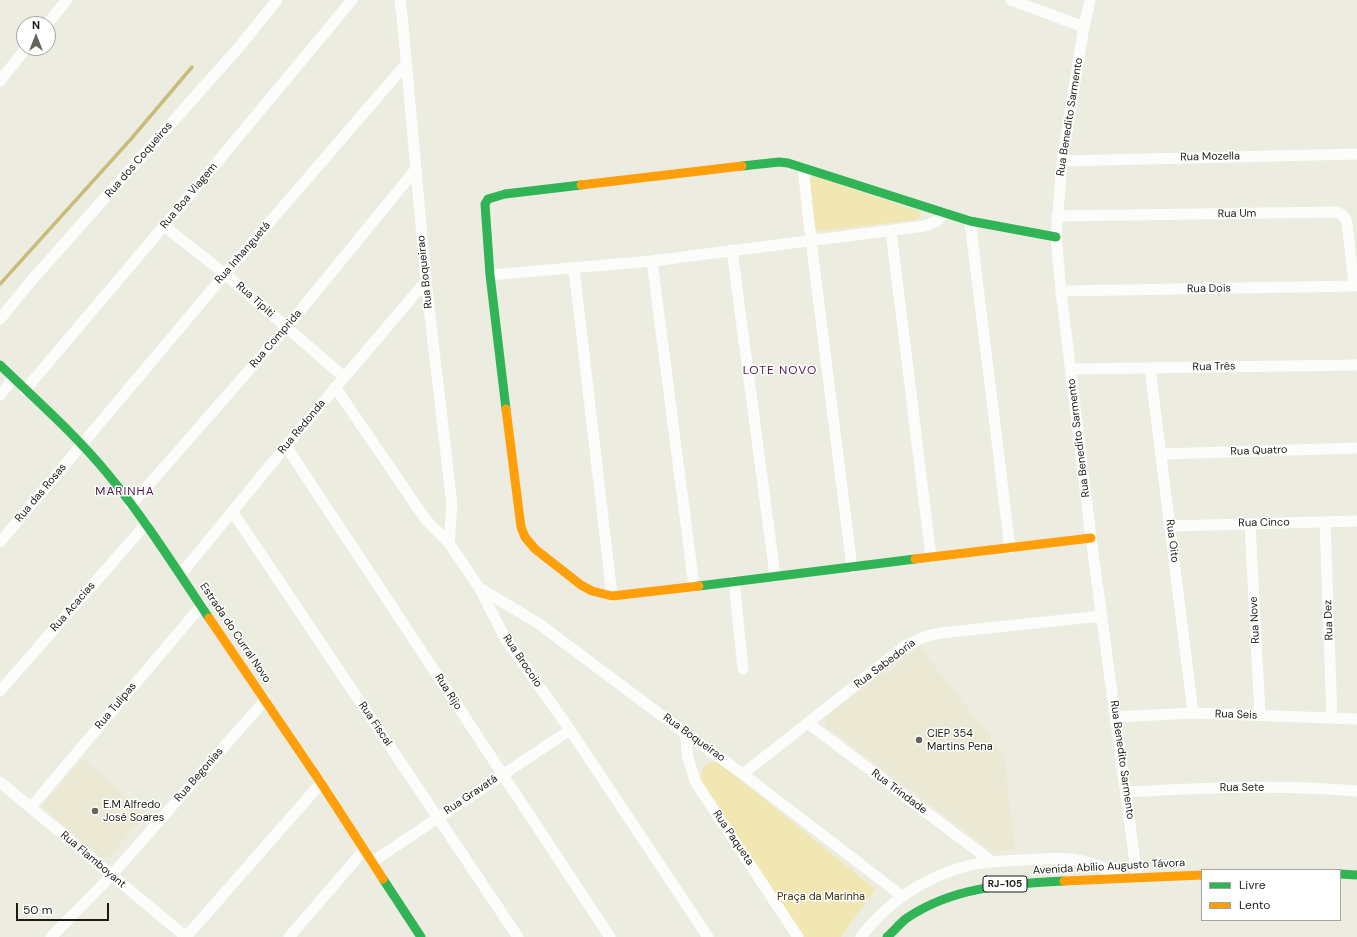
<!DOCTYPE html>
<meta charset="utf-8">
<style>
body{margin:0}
#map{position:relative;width:1357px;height:937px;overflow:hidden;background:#edece1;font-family:"DM Sans",sans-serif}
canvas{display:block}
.legend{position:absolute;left:1201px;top:869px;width:140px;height:52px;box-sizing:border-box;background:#fff;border:1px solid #a4a3a1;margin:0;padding:5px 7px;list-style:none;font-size:12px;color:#1c1a13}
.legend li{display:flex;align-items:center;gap:8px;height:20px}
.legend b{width:20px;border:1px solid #a4a3a1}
.north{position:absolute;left:16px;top:16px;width:40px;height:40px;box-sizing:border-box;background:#fff;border:1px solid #a4a3a1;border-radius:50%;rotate:0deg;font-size:11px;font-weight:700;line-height:16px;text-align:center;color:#1c1a13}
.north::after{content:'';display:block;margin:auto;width:14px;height:18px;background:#65645b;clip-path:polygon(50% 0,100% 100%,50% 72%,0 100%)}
.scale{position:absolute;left:16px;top:903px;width:93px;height:18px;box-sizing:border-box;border:2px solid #1c1a13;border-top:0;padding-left:5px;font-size:12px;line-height:14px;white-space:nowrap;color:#1c1a13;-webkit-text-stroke:3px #fff;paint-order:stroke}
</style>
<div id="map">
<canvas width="1357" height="937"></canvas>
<ul class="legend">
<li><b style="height:5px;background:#30b455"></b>Livre</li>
<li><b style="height:5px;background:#ff9f0a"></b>Lento</li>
</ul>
<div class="north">N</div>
<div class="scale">50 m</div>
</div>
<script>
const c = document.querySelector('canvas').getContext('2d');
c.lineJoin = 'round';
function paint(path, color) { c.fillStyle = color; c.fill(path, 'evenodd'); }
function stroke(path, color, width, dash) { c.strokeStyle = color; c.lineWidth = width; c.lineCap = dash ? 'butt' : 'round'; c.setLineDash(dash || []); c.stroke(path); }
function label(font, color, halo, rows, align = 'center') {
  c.font = font + ' "DM Sans",sans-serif'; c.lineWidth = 3; c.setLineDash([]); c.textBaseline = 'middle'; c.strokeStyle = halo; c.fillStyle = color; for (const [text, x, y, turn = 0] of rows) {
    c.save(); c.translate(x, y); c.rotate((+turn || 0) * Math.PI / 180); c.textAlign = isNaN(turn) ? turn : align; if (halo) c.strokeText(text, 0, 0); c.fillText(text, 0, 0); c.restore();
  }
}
const built = new Path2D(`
 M919,646L1004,755L1015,849L993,852L826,726L825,718L878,676L893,670Z
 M83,759L146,814L108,858L100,857L44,808L43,805L47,800Z`);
const green = new Path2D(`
 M813,176L921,212L920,217L916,220L819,231L815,227L809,182Z
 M717,761L875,889L841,937H799L700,778L705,765Z`);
const stream = new Path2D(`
 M0,284L131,139L192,67`);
const street = new Path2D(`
 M400,0L402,15L426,281L452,505L449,543
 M1011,0L1084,27
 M1090,0L1084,27L1062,161L1056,237L1061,291L1091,538L1137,877
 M47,24L67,0
 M0,81L26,48
 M1062,161L1357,154
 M803,168L811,241L852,567
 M1057,216L1337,212C1343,215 1345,216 1347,223L1354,286
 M970,221L1010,548
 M164,226L225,274L344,377
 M891,231L931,557
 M732,250L775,576
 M652,261L694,586
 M574,268L612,596
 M490,275L652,261L925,226L937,221L944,213
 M1061,291L1357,286
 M0,319L31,281L240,46L277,0
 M1150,368L1193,713
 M1071,369L1357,365
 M335,387L426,520L449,543L480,589L505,638L570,730L708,937
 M25,390L164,226L352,0
 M0,395L13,379
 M286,446L610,937
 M1161,454L1357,448
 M131,505L286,328L416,169
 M232,511L518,937
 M1325,522L1332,718
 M1250,524L1260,715
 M1170,526L1357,521
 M0,542L225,274L406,64
 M181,574L286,446L426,281
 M734,581L743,669
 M481,589L538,623L685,733L743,774L902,896
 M0,691L146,524
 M1116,717L1193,713L1357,719
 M808,723L991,861
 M685,733L688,758L696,783L798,937
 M743,774L905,646C917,640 927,635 940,633L1102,616
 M0,782L186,937L321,783
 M1126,792C1203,788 1280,784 1357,791
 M31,807L202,605
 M372,862L570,730
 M51,937L111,876L265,700
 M289,937L364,850
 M861,937C887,902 925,877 967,866C985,861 1003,861 1021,860C1046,858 1076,856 1099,866C1106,869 1112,873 1118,877`);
const fast = new Path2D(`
 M742,166L779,162L788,163L970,221L1056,237
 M0,365C36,400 75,434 107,473C145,519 176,569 209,618
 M506,409L490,275L485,204L488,199L505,194L581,185
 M699,586L915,559
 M1340,874L1357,875
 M383,879L421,937
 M887,937C894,931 900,923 907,918C954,886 1009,884 1064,881`);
const slow = new Path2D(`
 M581,185L742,166
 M506,409L521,527L525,537L535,549L581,585L592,591L612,596L699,586
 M915,559L1091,538
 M209,618L321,783L383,879
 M1064,881L1202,875`);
const markers = [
 [919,740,4,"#65645b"],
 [95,811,4,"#65645b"]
];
const shields = [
 [1005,884,44]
];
const shieldNames = [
 ["RJ-105",1005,884]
];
const streetNames = [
 ["Rua Benedito Sarmento",1070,117,-81],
 ["Rua Mozella",1210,157,-1],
 ["Rua dos Coqueiros",139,160,-49],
 ["Rua Boa Viagem",189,196,-50],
 ["Rua Um",1237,214,-1],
 ["Rua Inhanguetá",243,253,-49],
 ["Rua Boqueirao",425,272,-96],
 ["Rua Dois",1209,289,-1],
 ["Rua Tipiti",255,300,42],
 ["Rua Comprida",276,339,-49],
 ["Rua Três",1214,367,-1],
 ["Rua Redonda",302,427,-50],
 ["Rua Benedito Sarmento",1079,438,-97],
 ["Rua Quatro",1259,451,-2],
 ["Rua das Rosas",41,493,-50],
 ["Rua Cinco",1264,523,-1],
 ["Rua Oito",1172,541,83],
 ["Rua Acacias",73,607,-49],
 ["Rua Nove",1255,620,-93],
 ["Rua Dez",1329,620,-92],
 ["Estrada do Curral Novo",235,633,56],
 ["Rua Brocoio",522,661,56],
 ["Rua Sabedoria",885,664,-37],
 ["Rua Rijo",448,692,57],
 ["Rua Tulipas",116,706,-50],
 ["Rua Seis",1236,715,2],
 ["Rua Fiscal",375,724,56],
 ["Rua Boqueirao",694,738,36],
 ["Rua Benedito Sarmento",1122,760,82],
 ["Rua Begonias",199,775,-49],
 ["Rua Sete",1242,788],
 ["Rua Trindade",899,792,37],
 ["Rua Gravatá",471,795,-34],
 ["Rua Paqueta",733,838,56],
 ["Rua Flamboyant",93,860,40],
 ["Avenida Abílio Augusto Távora",1109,867,-3]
];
const poiNames = [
 ["CIEP 354",927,734],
 ["Martins Pena",927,747],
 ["E.M Alfredo",103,805],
 ["José Soares",103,818]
];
const parkNames = [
 ["Praça da Marinha",821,897]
];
const neighbourhoodNames = [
 ["LOTE NOVO",780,371],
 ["MARINHA",125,492]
];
paint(built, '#ebe8d3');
paint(green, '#f0e7b2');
stroke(stream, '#c8bc7b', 3.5);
stroke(street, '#fcfcfa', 11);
stroke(fast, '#30b455', 9);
stroke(slow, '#ff9f0a', 9);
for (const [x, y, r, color] of markers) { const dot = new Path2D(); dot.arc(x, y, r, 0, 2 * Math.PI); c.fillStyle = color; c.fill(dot); stroke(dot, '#fff', 1.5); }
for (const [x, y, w] of shields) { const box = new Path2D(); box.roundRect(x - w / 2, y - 8, w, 16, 3); c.fillStyle = '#fff'; c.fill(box); stroke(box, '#1c1a13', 1); }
label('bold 10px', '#1c1a13', null, shieldNames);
label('11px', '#1c1a13', '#fff', streetNames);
label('11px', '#1c1a13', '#fff', poiNames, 'left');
label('11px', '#3a330c', '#fff', parkNames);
c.letterSpacing = '1px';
label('12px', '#471748', '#fff', neighbourhoodNames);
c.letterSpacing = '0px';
</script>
